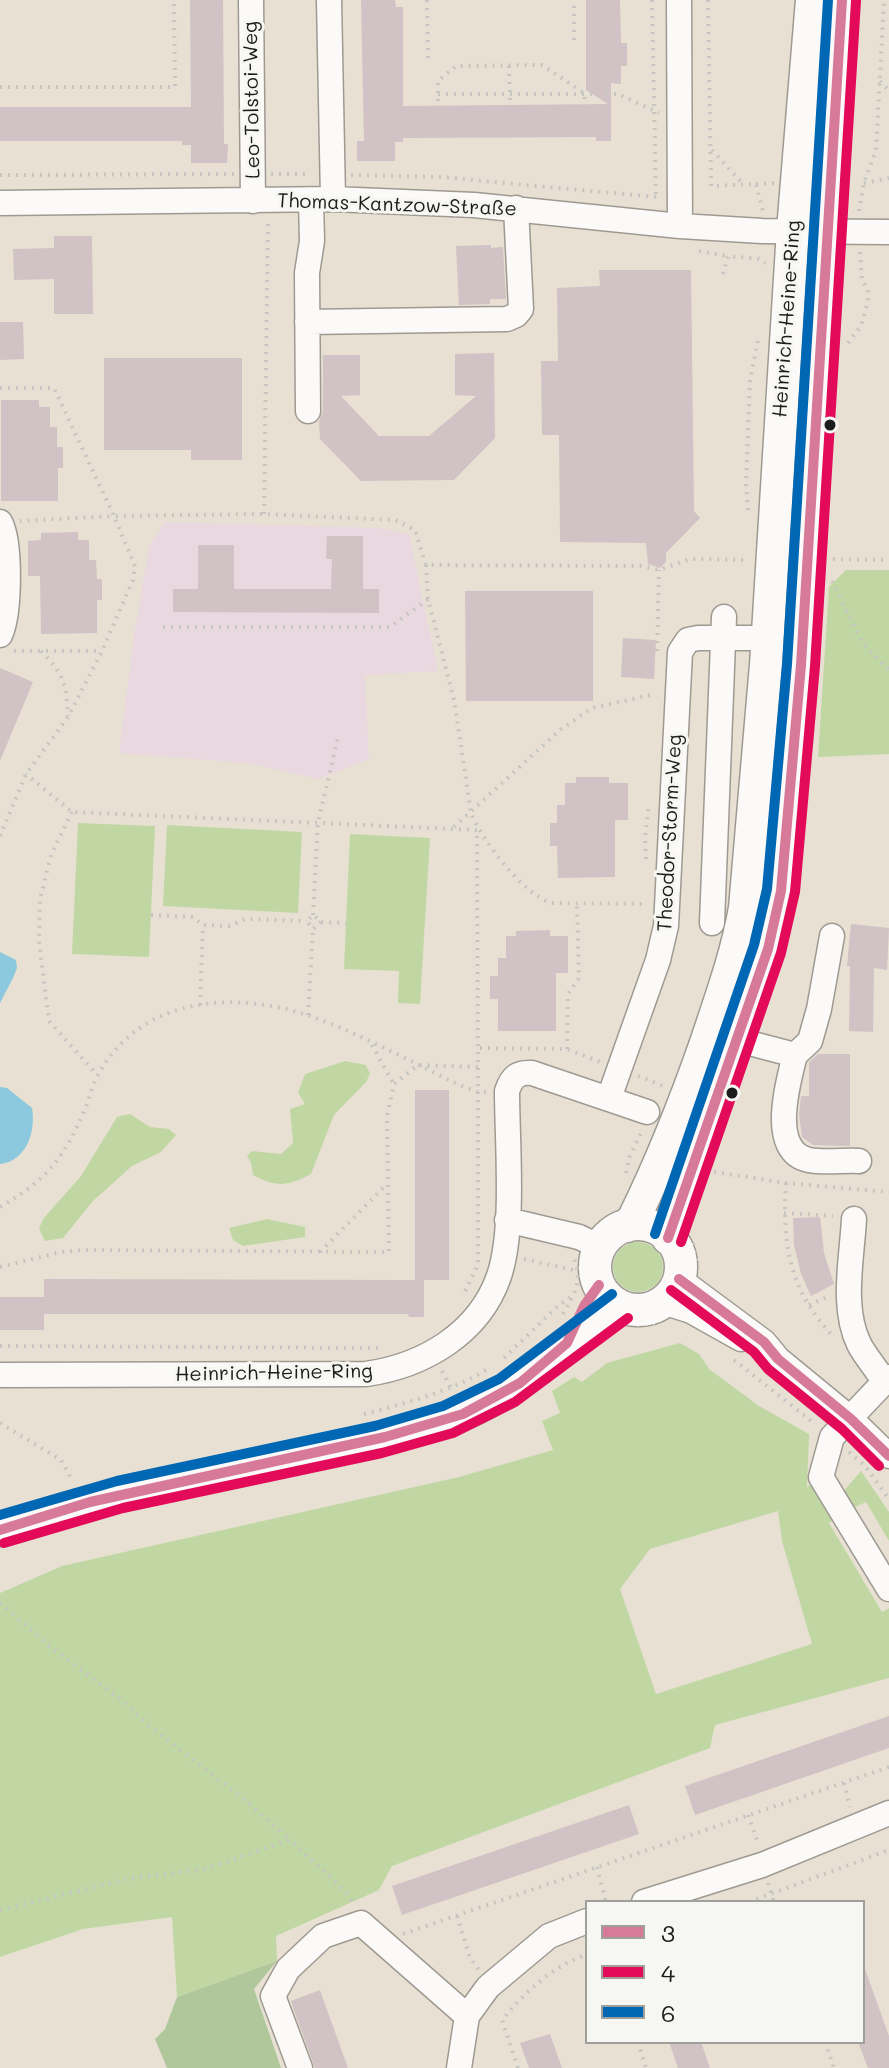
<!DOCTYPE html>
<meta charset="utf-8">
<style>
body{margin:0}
#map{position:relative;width:889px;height:2068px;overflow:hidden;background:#e8e1d3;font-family:Mali,sans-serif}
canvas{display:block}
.legend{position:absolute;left:585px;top:1900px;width:280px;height:144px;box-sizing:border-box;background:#f6f6f2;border:2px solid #9f9f9c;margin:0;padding:10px 14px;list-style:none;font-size:24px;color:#1c1c1c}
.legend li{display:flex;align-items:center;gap:16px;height:40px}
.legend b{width:40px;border:2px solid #9f9f9c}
</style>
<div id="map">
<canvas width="889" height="2068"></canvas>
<ul class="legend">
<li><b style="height:10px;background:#d77a9a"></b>3</li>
<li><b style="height:10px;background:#e30b59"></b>4</li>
<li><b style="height:10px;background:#0067b5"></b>6</li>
</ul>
</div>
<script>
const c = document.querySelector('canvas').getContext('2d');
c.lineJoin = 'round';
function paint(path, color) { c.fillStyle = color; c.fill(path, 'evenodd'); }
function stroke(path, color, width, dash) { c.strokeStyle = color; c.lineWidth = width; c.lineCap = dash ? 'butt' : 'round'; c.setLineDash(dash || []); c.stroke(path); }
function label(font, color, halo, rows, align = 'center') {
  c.font = font + ' Mali,sans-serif'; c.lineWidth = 6; c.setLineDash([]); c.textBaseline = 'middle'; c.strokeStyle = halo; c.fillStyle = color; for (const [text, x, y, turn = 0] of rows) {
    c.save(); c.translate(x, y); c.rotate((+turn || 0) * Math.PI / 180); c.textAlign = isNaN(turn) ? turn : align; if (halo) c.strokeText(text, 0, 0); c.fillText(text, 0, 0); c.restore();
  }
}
const built = new Path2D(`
 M165,522L380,528L409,534L438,671L365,675L369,759L319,779L247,763L119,753L134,636L149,546Z`);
const green = new Path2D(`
 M846,570H889V754L818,757L829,587Z
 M78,823L155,826L149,957L72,954Z
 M167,825L302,832L298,913L163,906Z
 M350,834L430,838L420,1004L398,1003L399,971L344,969Z
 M345,1061L366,1065L370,1074L366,1082L334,1115L311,1174C288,1186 277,1188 253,1175L251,1163L247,1156L252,1151L281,1154L293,1143L290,1109L305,1104L298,1093L305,1074Z
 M130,1114L150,1127L169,1129L176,1135L161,1152L132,1166L93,1201L63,1238L45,1241L39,1229L43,1219L81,1176L117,1117Z
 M267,1219L305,1227V1237L243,1246L233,1240L229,1228Z
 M613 1267a25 25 0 1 1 50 0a25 25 0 1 1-50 0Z
 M680,1343L699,1354L709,1369L759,1406L809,1434L807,1487L821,1477L845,1513L829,1523L882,1612L889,1608V1678L715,1725L710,1748L392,1866L379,1890L276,1936L277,1961L177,1997L172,1917L83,1929L0,1957V1593L62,1566L459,1477L553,1450L542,1421L560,1413L552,1391L574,1377L582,1382L607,1363ZM778,1511L782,1541L812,1644L656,1694L620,1589L650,1549Z
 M861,1471L889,1512V1541L866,1502L853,1508L842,1493Z`);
const forest = new Path2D(`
 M277,1961L254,1989L281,2068H167L155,2039L165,2029L177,1997Z`);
const water = new Path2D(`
 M0,952L16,960L17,968L13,978L0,1003Z
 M0,1087L7,1088L32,1108C36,1131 27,1161 0,1164Z`);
const building = new Path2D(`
 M190,0H223L224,144H228L227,163H191V145H182V141H0V107H191Z
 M361,0H395L396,7H403V106L608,104L586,90V0H620L621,43H627V66H621V84L611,83V141H596V137L403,138V142H395V161H357V141H364Z
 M54,236H92L93,314H54V279L14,280L13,249L54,248Z
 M491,245V248L503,247L506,299H490V304L459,305L456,246Z
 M599,270H691L694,511L700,518L666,553V562L660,568L648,564L646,543L560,542L559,435H542L541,361H558L557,288L600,286Z
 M0,322H23L24,359L0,360Z
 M494,353L495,438L454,480L361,481L320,439L319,421L323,411V355H360V395L341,396L379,436H429L476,396L455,395V354Z
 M104,358H242V460H191V450H104Z
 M1,400H39V407H50V427H57V447H63V468H58V501H1Z
 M78,532V540H89V560H96L97,579H102V600H97V633L41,634L40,576H28V541L41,540V533Z
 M327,536H363V589H379V613L173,612V589H198V545H234V589H331L332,559H326Z
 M465,591H593V701H466Z
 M623,638L656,640L654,679L621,677Z
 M0,668L33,682L0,761Z
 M576,777H609V783H628V820H615V877L558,878L557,846H550V823H557V805H565V783H576Z
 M851,924L889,928L887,970L874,968L873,1032L849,1031L850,966H847Z
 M550,930V936H568V973H556V1031H498V999H490V976H498V958H506V936H516V931Z
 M818,1054H850V1146L813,1145L802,1137L799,1115L801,1096H809V1062Z
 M415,1090H449V1280H424V1317H409L408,1314H44V1330H0V1297H44V1279L415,1280Z
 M820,1217L824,1253L834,1284L811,1296L801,1274L794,1245L793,1218Z
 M889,1716V1748L695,1815L685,1786Z
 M629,1805L639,1834L402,1915L392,1886Z
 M863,1969H865L889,2036V2068H868L858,2042H863Z
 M320,1990L348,2068H315L296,2016L291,2001Z
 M550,2034L562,2068H529L520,2043Z
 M669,2042H701L710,2068H678Z`);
const path = new Path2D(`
 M427,0L428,62
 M652,0L656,198
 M708,0L711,186L756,184L763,212
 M574,40V0
 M509,66L510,101
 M880,81L889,91
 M0,87H175L174,0
 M438,94H618L659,113
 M438,101V81L456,66L542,65L584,93L585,101
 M712,150L743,184
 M271,174H310
 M0,175L234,174
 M351,175L441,177L656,197
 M864,183L889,178
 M756,184L774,183
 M859,211L864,183L876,150L884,0
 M699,251L728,256
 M723,274L728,256L759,259L765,263
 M848,343L861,326L868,301V290L862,280L860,252
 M0,388H54L114,516L20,521
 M748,510L746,485L750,381L758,340
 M264,514L268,219
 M833,559L889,560
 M426,565L428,599L454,700L471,813C482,840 524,896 552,903L646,904
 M832,581L862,642L889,670
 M163,627H390L428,599
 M14,651H102
 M41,651C64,674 66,684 68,716
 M657,651L659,570
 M72,812L51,855L40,900L39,941L49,1021L97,1075
 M454,827L560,730L592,708L656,694
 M0,836L26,774L68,717L102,651L133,580L135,566L114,516L264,514L395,520L415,530L426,565L642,566L659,570L690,559L747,560
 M646,859L645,838L649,804
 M151,915L193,917L203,925L230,926L245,919L307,921
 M313,915L318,822L338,738
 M321,922L313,929L307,921L313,915L321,922L346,923
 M200,1005L203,925
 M308,1015L313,929
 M372,1045L393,1083
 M480,1048L567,1049L600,1062
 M567,1049L568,994L579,978L577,903
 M638,1076L663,1086
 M714,1172L786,1183L889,1192
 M626,1173L629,1158L641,1133
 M786,1183C782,1244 789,1289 832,1335
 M0,1207C47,1180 64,1158 85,1109C90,1098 92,1085 98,1075C140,998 230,990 307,1015C346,1028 386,1049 423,1067C441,1076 459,1086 478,1092L477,830L72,812L26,774
 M784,1213L833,1216
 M693,1243L697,1266
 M320,1252L386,1185
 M524,1259L578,1271
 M0,1267L61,1252L83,1250L389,1252L387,1116L394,1084L418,1065L479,1067
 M465,1291L478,1265V1092H488
 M809,1305L829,1296
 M563,1314C574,1295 583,1281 574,1259
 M637,1325L656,1323
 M0,1346L382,1348
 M504,1358L558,1306L571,1297
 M734,1360L815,1424
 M442,1371L451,1388
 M364,1414C408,1403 451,1391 490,1368
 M0,1423L61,1460L72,1480
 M849,1452L865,1466L889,1499
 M0,1603L52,1648L123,1701L147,1724L236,1793L290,1840
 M844,1783L850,1807
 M748,1815L758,1843
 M597,1867L606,1902
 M768,1883L774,1902
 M749,1902L889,1850
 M0,1910L127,1879L205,1869L290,1840L348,1894L353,1904
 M457,1916L470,1958L479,1970
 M403,1934L889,1767
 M638,2042L646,2068
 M825,2042L834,2068
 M518,2068L502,2020C526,1991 552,1967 587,1954`);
const minor = new Path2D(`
 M251,0L253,201
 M329,0L333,199
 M679,0L680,226
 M0,203L333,199L474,205L680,226L762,231L889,232
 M307,322L507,319L516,315L521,309L516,208
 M308,411L307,273L312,241L311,200
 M0,522C11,542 10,614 0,635
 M712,923L724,617
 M738,1040L795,1055C788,1082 768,1152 809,1160C825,1163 844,1160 859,1161
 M795,1055L810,1041L819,1009L832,936
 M609,1098L658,960L666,926L680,652L688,640L698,638H766
 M854,1219C852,1258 841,1307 859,1344C865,1356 876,1368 883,1380
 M507,1220L579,1237L600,1247
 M679,1279L764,1342L778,1359L851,1419L889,1456
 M663,1302L691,1311L741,1339
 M0,1375L366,1374C423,1366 479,1334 499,1276C515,1229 507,1143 507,1091C512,1077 517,1072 532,1073L647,1112
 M889,1377L832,1437L821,1477L889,1589
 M644,1902L762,1865L889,1813
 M300,2068L273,1996L288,1969L323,1936L361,1923L467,2016
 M459,2068L467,2016L488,1987L549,1936L587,1921`);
const major = new Path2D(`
 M595 1267a43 43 0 1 1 86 0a43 43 0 1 1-86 0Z
 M627,1226L634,1218C662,1161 685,1103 706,1043C721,998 737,954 745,908L766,665L793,230L812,0
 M668,1238L676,1209L752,997L768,949L781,891L801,665L842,0
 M0,1530C104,1492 217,1475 325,1451C372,1440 421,1432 465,1413C524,1388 566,1340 620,1306`);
const bus1 = new Path2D(`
 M668,1238L768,949L781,891L801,665L842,0
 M679,1279L764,1342L778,1359L851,1419L889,1456
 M0,1530L90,1502L385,1437L463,1414L520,1383L567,1343L584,1306L599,1285`);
const bus2 = new Path2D(`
 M681,1242L781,953L795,892L815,666L856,1
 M671,1290L754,1352L768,1369L842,1429L879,1466
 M4,1543L123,1508L382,1453L453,1433L515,1402L628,1318`);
const bus3 = new Path2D(`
 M655,1234L754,945L767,889L787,664L828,0
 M0,1515L117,1481L375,1426L443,1406L499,1379L612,1294`);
const markers = [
 [830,425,7,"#1c1c1c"],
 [732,1093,7,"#1c1c1c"]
];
const streetNames = [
 ["Leo-Tolstoi-Weg",252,100,-91],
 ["Thomas-Kantzow-Straße",397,205,2],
 ["Heinrich-Heine-Ring",787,319,-86],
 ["Theodor-Storm-Weg",670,833,-87],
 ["Heinrich-Heine-Ring",274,1373,-1]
];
paint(built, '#ead8e0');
paint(green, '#c0d7a4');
paint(forest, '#afc79a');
paint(water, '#8cc8de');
paint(building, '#d1c2c5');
stroke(minor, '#9e9a92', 27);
stroke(major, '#9e9a92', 35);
stroke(path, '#c6c5c2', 4, [2, 6]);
stroke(minor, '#fcfaf8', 24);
stroke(major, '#fcfaf8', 32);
stroke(bus1, '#d77a9a', 10);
stroke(bus2, '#e30b59', 10);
stroke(bus3, '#0067b5', 10);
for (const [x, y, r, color] of markers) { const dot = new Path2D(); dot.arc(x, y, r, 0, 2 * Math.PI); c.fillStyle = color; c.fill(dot); stroke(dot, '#f6f6f2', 3); }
label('20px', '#1c1c1c', '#f6f6f2', streetNames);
</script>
